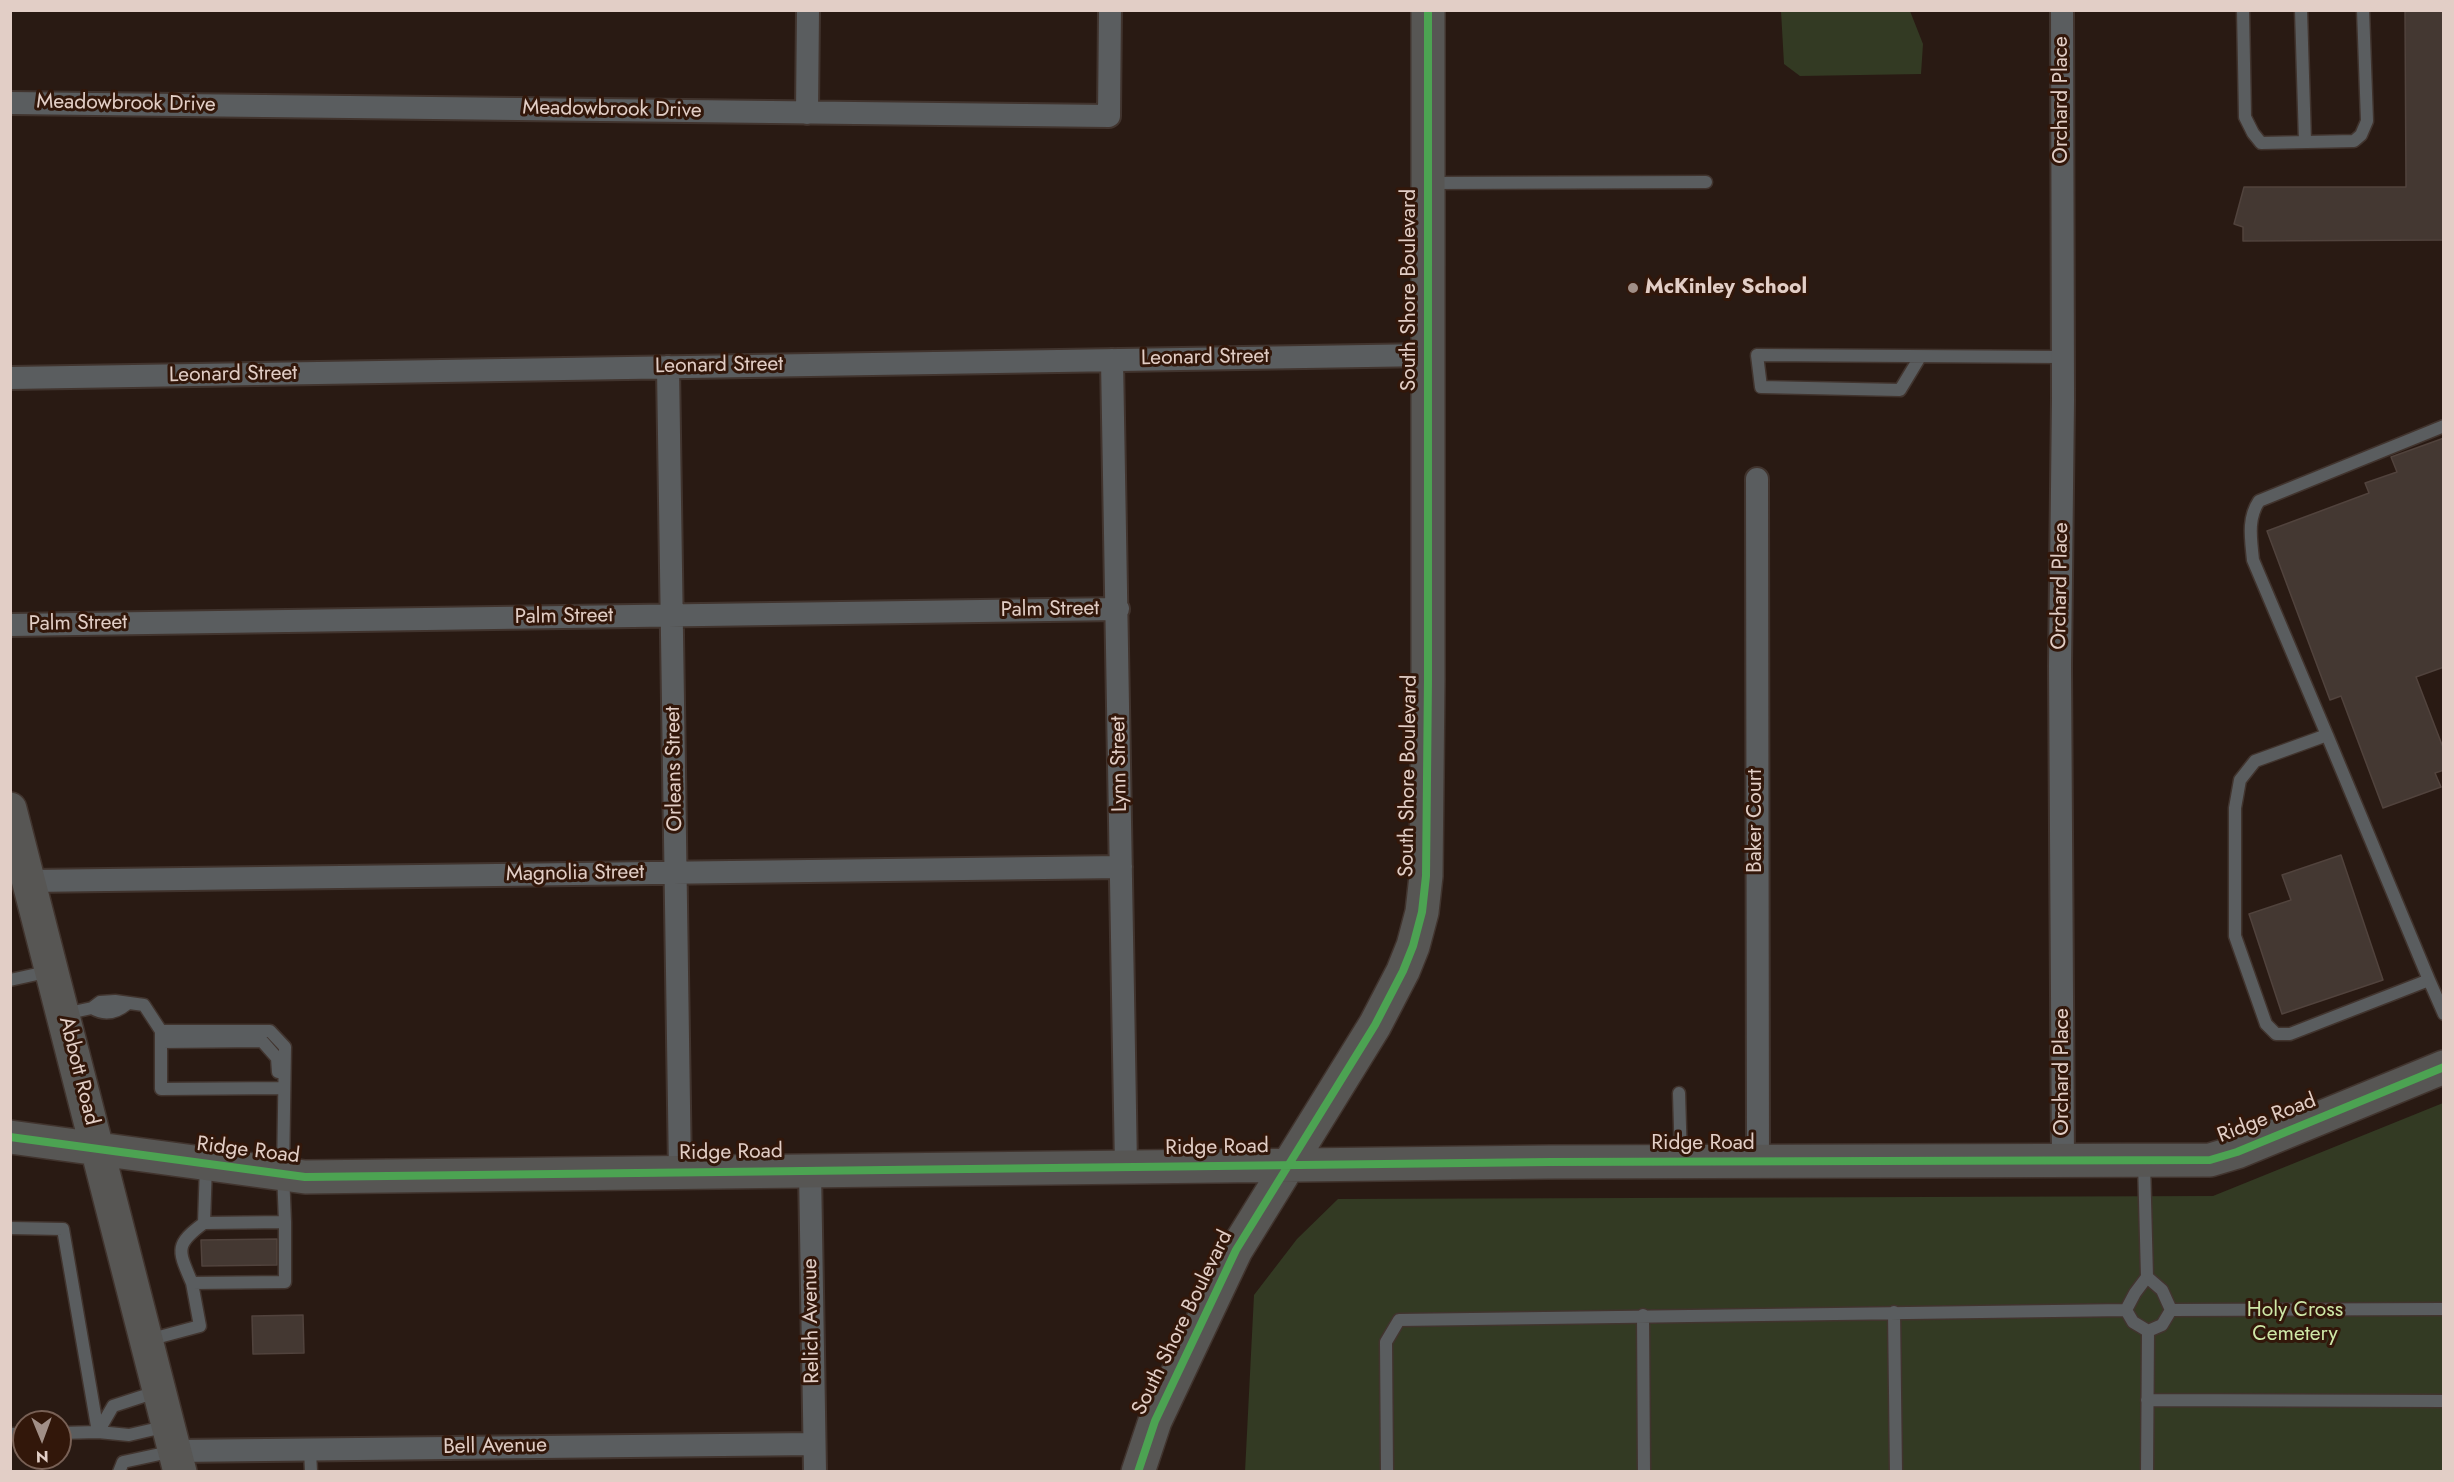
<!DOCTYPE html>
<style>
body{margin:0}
#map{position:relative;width:2454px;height:1482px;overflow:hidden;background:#291a13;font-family:Jost,sans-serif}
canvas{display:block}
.frame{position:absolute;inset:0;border:12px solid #e2cec6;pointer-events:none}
.north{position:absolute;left:12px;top:1410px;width:60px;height:60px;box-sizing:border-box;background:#32170a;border:2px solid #786055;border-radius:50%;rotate:179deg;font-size:16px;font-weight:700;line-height:24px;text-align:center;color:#e2cec6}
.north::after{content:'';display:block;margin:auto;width:21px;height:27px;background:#a18f87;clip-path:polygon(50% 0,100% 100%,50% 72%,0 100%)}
</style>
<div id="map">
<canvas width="2454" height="1482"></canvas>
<div class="frame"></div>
<div class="north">N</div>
</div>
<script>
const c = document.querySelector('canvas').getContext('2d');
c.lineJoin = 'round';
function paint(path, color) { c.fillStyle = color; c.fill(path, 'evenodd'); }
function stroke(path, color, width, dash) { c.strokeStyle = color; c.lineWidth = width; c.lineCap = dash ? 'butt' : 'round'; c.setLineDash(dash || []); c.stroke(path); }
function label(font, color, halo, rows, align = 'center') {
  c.font = font + ' Jost,sans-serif'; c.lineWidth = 6; c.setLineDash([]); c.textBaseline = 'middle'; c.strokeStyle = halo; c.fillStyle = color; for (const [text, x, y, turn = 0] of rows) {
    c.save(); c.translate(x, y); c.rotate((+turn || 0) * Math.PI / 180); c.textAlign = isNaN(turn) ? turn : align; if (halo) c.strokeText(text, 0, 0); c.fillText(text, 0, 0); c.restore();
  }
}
const green = new Path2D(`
 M1781,11H1910L1923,44L1921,74L1800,76L1784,64Z
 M2443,1103V1471L1245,1472L1254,1295L1297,1239L1338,1199L2213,1196Z`);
const building = new Path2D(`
 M2405,10H2444V240L2243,241V227L2234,224L2244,187H2406Z
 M2444,438V667L2416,677L2444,750V770L2435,773L2441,787L2383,808L2341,696L2330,700L2267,531L2369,493L2365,483L2397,472L2391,457Z
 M2341,855L2383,980L2282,1014L2249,914L2291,900L2282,875Z
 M277,1239V1265L202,1266L201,1240Z
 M303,1315L304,1353L253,1354L252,1316Z`);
const lane = new Path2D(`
 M2243,10L2245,117L2253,133L2261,143L2354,141L2361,135L2367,121L2363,10
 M2301,10L2305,142
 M1429,183L1706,182
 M1920,357L1900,390L1761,387L1757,355L2063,357
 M2327,735L2253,560C2251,539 2247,519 2259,501L2444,426
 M10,980L51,971
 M2429,980L2290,1034H2276L2266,1024L2235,936V808L2240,780L2255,761L2327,735L2429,980L2444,1014
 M92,1008C105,1016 116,1013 127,1004
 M64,1014L92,1008L100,1002L115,1001L144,1005L161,1031V1089L284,1088
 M161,1031H270L285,1047L283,1173L285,1222L204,1223L206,1165
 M161,1042L262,1041L277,1058L278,1072
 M1679,1093L1681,1161
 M2144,1162L2147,1277L2135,1293L2126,1310L2133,1322L2148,1331L2162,1325L2171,1310L2162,1290L2147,1277
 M204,1223C174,1245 178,1250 192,1283L285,1282V1222
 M10,1228L63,1229L98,1432L60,1433
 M2171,1310L2444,1309
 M1894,1312L1896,1472
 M1643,1315L1644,1472
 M148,1340L200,1326L192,1283
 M159,1391L113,1406L98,1432L129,1435L168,1426
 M2147,1400L2444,1401
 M10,1434H24
 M310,1450L311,1472
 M119,1472L123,1462L174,1451
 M1387,1472L1386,1342L1399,1320L2126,1310
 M2147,1472L2148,1331`);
const street = new Path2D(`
 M2062,10L2063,400L2060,666L2063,1161
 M10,103L1109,116L1110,10
 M807,113L808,10
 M1112,360L1126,1167
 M668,367L680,1172
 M10,378L1428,355
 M1757,479L1758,1162
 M10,625L1118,609
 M29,881L1121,867
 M810,1170L815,1472
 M175,1451L814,1444`);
const secondary = new Path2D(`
 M10,809L180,1472
 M10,1137L305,1177L1549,1162L2210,1160L2237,1152L2444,1067
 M1138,1472L1155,1421L1236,1250L1375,1025L1403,971L1413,946L1422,912L1426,876L1428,679V10`);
const cycleway = new Path2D(`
 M10,1137L305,1177L1549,1162L2210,1160L2237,1152L2444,1067
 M1138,1472L1155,1421L1236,1250L1375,1025L1403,971L1413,946L1422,912L1426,876L1428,679V10`);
const markers = [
 [1633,288,6,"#a18f87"]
];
const streetNames = [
 ["Orchard Place",2062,100,-90],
 ["Meadowbrook Drive",126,104,1],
 ["Meadowbrook Drive",612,110,1],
 ["South Shore Boulevard",1410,290,-90],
 ["Leonard Street",1205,358,-1],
 ["Leonard Street",719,366,-1],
 ["Leonard Street",233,375,-1],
 ["Orchard Place",2061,586,-89],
 ["Palm Street",1050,610,-1],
 ["Palm Street",564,617,-1],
 ["Palm Street",78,624,-1],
 ["Lynn Street",1120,764,-91],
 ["Orleans Street",675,769,-91],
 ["South Shore Boulevard",1409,776,-89],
 ["Baker Court",1756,821,-90],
 ["Magnolia Street",575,874,-1],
 ["Abbott Road",78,1071,76],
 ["Orchard Place",2063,1072,-90],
 ["Ridge Road",2267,1119,-21],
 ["Ridge Road",1703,1144],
 ["Ridge Road",1217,1148,-1],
 ["Ridge Road",248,1151,7],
 ["Ridge Road",731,1153,-1],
 ["Relich Avenue",812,1321,-91],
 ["South Shore Boulevard",1183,1323,-64],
 ["Bell Avenue",495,1447,-1]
];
const poiNames = [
 ["McKinley School",1645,288]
];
const parkNames = [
 ["Holy Cross",2295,1311],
 ["Cemetery",2295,1335]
];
paint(green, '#333a23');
paint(building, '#443832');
stroke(building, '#51433d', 1.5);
stroke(lane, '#41342e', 15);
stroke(street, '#41342e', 26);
stroke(secondary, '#41342e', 36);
stroke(lane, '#5a5d5f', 12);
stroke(street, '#5a5d5f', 22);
stroke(secondary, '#575654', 33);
stroke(cycleway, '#4ca352', 8);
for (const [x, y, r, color] of markers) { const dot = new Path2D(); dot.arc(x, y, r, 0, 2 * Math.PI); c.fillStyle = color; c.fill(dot); stroke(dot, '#32170a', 2); }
label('21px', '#e2cec6', '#32170a', streetNames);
label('bold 21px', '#e2cec6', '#32170a', poiNames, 'left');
label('21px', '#cee7a7', '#32170a', parkNames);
</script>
